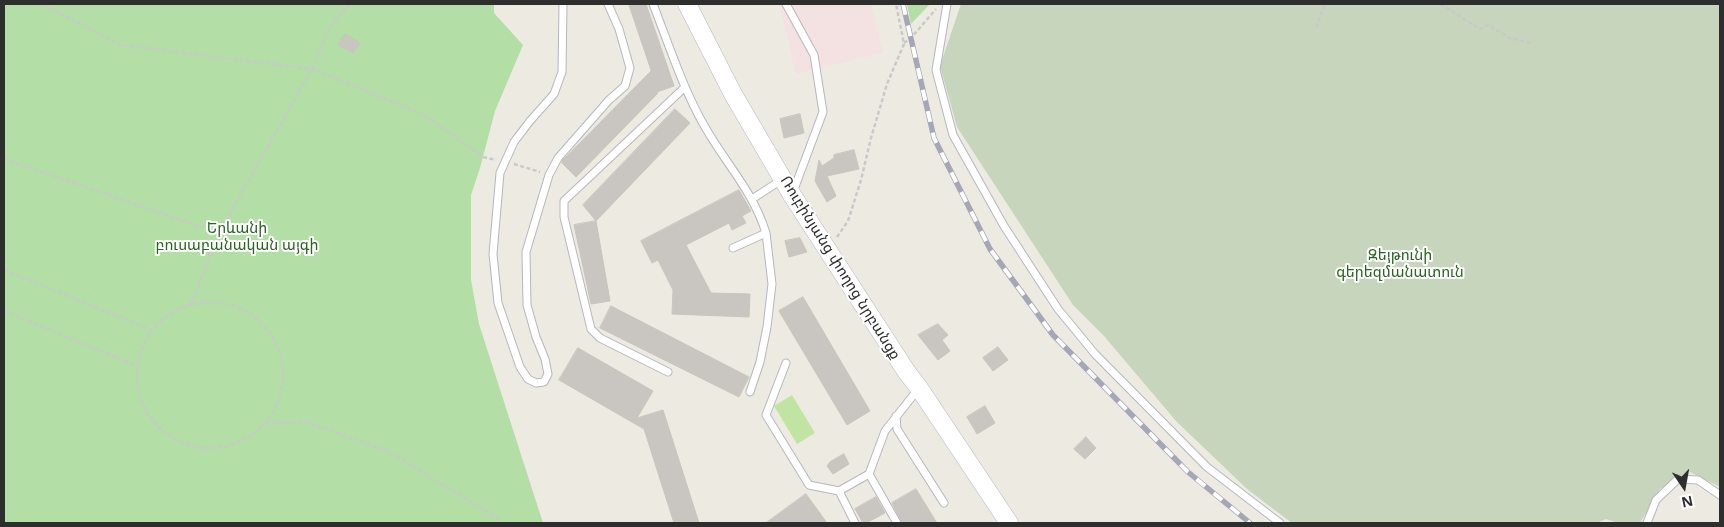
<!DOCTYPE html>
<meta charset="utf-8">
<style>
body{margin:0}
#map{position:relative;width:1724px;height:527px;overflow:hidden;background:#edeae2;font-family:"Noto Sans",sans-serif}
canvas{display:block}
.frame{position:absolute;inset:0;border:5px solid #2e2e2e;pointer-events:none}
.north{position:absolute;left:1659px;top:462px;width:50px;height:50px;-webkit-text-stroke:4px #fff;paint-order:stroke;rotate:168deg;font-size:14px;font-weight:700;line-height:20px;text-align:center;color:#2e2e2e}
.north::after{content:'';display:block;margin:auto;width:18px;height:22px;background:#2e2e2e;clip-path:polygon(50% 0,100% 100%,50% 72%,0 100%)}
</style>
<div id="map">
<canvas width="1724" height="527"></canvas>
<div class="frame"></div>
<div class="north">N</div>
</div>
<script>
const c = document.querySelector('canvas').getContext('2d');
c.lineJoin = 'round';
function paint(path, color) { c.fillStyle = color; c.fill(path, 'evenodd'); }
function stroke(path, color, width, dash) { c.strokeStyle = color; c.lineWidth = width; c.lineCap = dash ? 'butt' : 'round'; c.setLineDash(dash || []); c.stroke(path); }
function label(font, color, halo, rows, align = 'center') {
  c.font = font + ' "Noto Sans","Noto Sans Armenian",sans-serif'; c.lineWidth = 4; c.setLineDash([]); c.textBaseline = 'middle'; c.strokeStyle = halo; c.fillStyle = color; for (const [text, x, y, turn = 0] of rows) {
    c.save(); c.translate(x, y); c.rotate((+turn || 0) * Math.PI / 180); c.textAlign = isNaN(turn) ? turn : align; if (halo) c.strokeText(text, 0, 0); c.fillText(text, 0, 0); c.restore();
  }
}
const medical = new Path2D(`
 M779,4H871L883,53L796,74Z`);
const green = new Path2D(`
 M4,4H494V13L523,45L495,111L480,168L471,195V280L479,324L543,523H4Z
 M907,4H930L911,24Z`);
const cemetery = new Path2D(`
 M961,4H1720V487L1688,471L1660,489L1640,523H1618L1606,519L1597,523H1292L1247,489L1176,421L1104,336L1073,305L957,127L940,66Z`);
const pitch = new Path2D(`
 M792,395L815,433L797,444L774,406Z`);
const building = new Path2D(`
 M629,4H646L674,86L657,92L658,93L576,177L562,163V161L651,71Z
 M345,34L360,43L353,53L338,45Z
 M675,109L690,123L596,221L583,205Z
 M800,114L804,133L784,138L780,119Z
 M854,150L859,169L827,176L836,196L827,202L815,181L819,160L822,166L834,158V155Z
 M739,190L751,211L742,216L746,223L732,230L729,223L686,245L711,293L750,294L749,317L672,314L673,290L658,260L652,263L641,241Z
 M596,221L610,301L591,304L574,225Z
 M800,238L807,252L789,257L785,241Z
 M803,297L870,411L847,425L779,311Z
 M611,306L749,377L739,397L600,328Z
 M938,324L948,335L942,340L950,351L938,360L918,335Z
 M998,347L1008,360L993,371L983,358Z
 M578,348L653,391L637,418L663,410L699,523H674L644,429L559,380Z
 M985,406L995,423L977,434L967,417Z
 M1086,437L1096,448L1085,459L1074,449Z
 M844,454L849,464L833,474L827,466L830,462Z
 M916,489L937,523H902L892,503Z
 M806,494L827,523H766Z
 M876,497L885,513L866,523H863L855,509Z`);
const path = new Path2D(`
 M43,4L120,45L312,69L425,115L483,157L496,160
 M1441,4L1480,29L1488,25L1510,38L1530,43
 M1316,27L1325,4
 M904,43L911,38L936,9
 M4,159L219,233
 M514,164L540,172
 M837,237L848,221L861,180L871,138L887,84L904,44L896,4
 M4,270L152,330
 M137 375a73 73 0 1 1 146 0a73 73 0 1 1-146 0Z
 M191,305L219,233L312,69L329,29L345,9L351,4
 M4,311L137,366
 M266,423H308L388,451L499,519`);
const service = new Path2D(`
 M563,4L562,72L554,94L530,121L514,142L500,173L493,254L498,303L520,367L528,379L536,383L544,382L548,374L545,359L536,337L527,305L526,252L549,175L558,158L609,100L625,86L630,68L619,29L608,4
 M653,4C669,45 683,89 705,127C726,164 753,191 766,233L733,248
 M786,4L814,55L823,112L793,192
 M947,4L936,70L953,135L1004,226L1058,309L1095,354L1207,467L1280,523
 M752,199L783,179
 M786,363L766,415L809,485L839,491L869,474L885,431L919,388
 M668,372L600,338L591,329L564,217V201L685,87
 M750,392L760,362L767,327L772,284L766,233
 M896,416L897,429L944,503
 M869,474L897,523
 M839,491L855,523
 M1647,523L1656,500L1678,479L1698,480L1720,495`);
const tertiary = new Path2D(`
 M687,4L733,94L792,195L906,371L919,388L1009,523`);
const rail = new Path2D(`
 M903,4L934,138L990,249L1053,335L1188,472L1250,523`);
const parkNames = [
 ["Երևանի",237,229],
 ["բուսաբանական այգի",237,246],
 ["Զեյթունի",1400,256],
 ["գերեզմանատուն",1400,273]
];
const streetNames = [
 ["Ռուբինյանց փողոց նրբանցք",840,268,58]
];
paint(medical, '#f3e2e1');
paint(green, '#b3dea5');
paint(cemetery, '#c6d5bb');
paint(pitch, '#c2e4a2');
paint(building, '#c9c6c1');
stroke(building, '#c9c5bb', 1);
stroke(service, '#b5b7c0', 9);
stroke(tertiary, '#b5b7c0', 19);
stroke(path, '#c9c9c9', 2.5, [4, 2.5]);
stroke(service, '#fff', 7);
stroke(tertiary, '#fff', 18);
stroke(rail, '#a5a6b6', 5.5);
stroke(rail, '#fff', 4, [11]);
label('15px', '#2b6523', '#fff', parkNames);
label('15px', '#2e2e2e', '#fff', streetNames);
</script>
